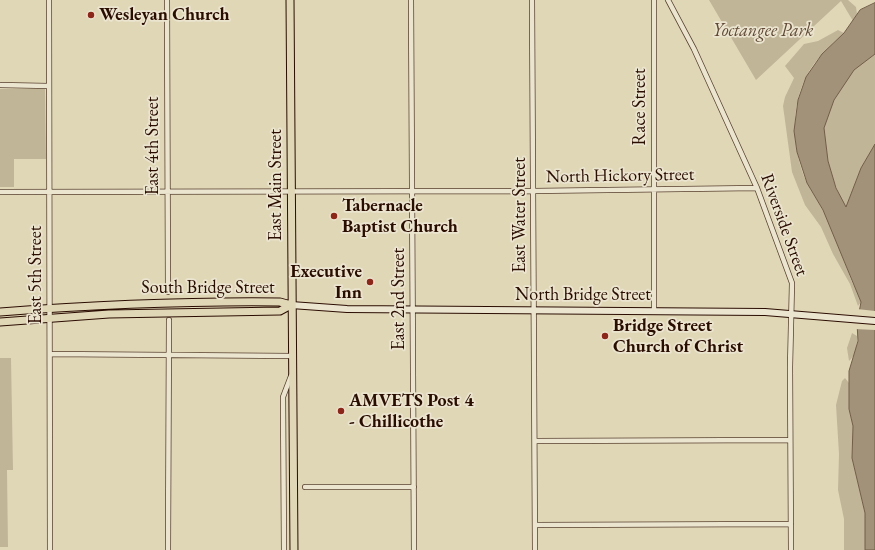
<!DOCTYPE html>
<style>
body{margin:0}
canvas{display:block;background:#e0d7b7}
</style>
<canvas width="875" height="550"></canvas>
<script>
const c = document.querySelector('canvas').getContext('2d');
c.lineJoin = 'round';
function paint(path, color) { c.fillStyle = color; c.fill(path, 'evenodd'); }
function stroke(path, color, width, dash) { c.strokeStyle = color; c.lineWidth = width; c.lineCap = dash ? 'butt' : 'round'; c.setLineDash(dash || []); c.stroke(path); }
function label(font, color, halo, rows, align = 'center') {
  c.font = font + ' "EB Garamond",serif'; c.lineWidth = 3.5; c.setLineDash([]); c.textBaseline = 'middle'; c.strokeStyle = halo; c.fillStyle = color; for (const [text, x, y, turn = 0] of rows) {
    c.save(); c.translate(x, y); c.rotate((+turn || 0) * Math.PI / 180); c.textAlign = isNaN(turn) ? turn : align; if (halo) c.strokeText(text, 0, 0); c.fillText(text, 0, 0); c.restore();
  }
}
const green = new Path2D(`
 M709,0H848L856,7L857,14L853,21L841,1L756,80Z
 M838,30L844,33C830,46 815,59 806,77C790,108 792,151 807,183C811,192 818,200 822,209C834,230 842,254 850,277C853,286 859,293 861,302L858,306L850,284L833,254L821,227L805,205L792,172L783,106L785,97L794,78L785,66L804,44L818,41Z
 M875,54V144L861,168L846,208C834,185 823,154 824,128C826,111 842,84 853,71C859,64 868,59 875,54Z
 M0,89H45L46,159H14V187H0Z
 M852,333L857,336C858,343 855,357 849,361L847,348Z
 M0,358H11L13,470H7L8,547H0Z
 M845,378L849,383V409L853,426L852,458L865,513V550H844V519L838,490L839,454L836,405L842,381Z`);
const water = new Path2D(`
 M875,3V54L854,70L834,100L824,128L828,161L836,188L846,207L861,168L875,144V550H865V513L852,458L853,426L849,409V371L858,341L857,323L861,302L823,210L807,183L797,152L794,131L798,100L806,77L822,54L844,33L860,10Z`);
const pier = new Path2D(`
 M857,309L875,311V330L855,329Z`);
const street = new Path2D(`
 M49,0L50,550
 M167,0L168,292
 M411,0L414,550
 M532,0L535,550
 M654,0V310
 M668,0L694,49L757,188L792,283L790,367L791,550
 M0,85L49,86
 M0,192L533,191L757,188
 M50,354L293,356
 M535,441L790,440
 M305,487H414
 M535,525L791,524
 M168,550L169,320
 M284,550L283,397L291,376`);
const secondary = new Path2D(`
 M291,305L347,309L765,312L875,321`);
const primary = new Path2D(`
 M290,0L294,550
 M0,312C93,305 186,301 280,302L291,305
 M0,322L109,314L280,311L291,305`);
const markers = [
 [91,15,4,"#8f2418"],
 [334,216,4,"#8f2418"],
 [370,282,4,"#8f2418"],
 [605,336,4,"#8f2418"],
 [341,411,4,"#8f2418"]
];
const poiNames = [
 ["Wesleyan Church",99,15],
 ["Tabernacle",342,206],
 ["Baptist Church",342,227],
 ["Executive",362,272,"right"],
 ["Inn",362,293,"right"],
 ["Bridge Street",613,326],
 ["Church of Christ",613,347],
 ["AMVETS Post 4",349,401],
 ["- Chillicothe",349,422]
];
const parkNames = [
 ["Yoctangee Park",763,31]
];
const streetNames = [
 ["Race Street",640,107,-90],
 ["East 4th Street",153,146,-90],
 ["North Hickory Street",620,176,-1],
 ["East Main Street",276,185,-90],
 ["East Water Street",520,215,-90],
 ["Riverside Street",784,225,70],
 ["East 5th Street",36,275,-90],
 ["South Bridge Street",208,288],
 ["North Bridge Street",583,295],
 ["East 2nd Street",399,299,-90]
];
paint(green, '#c1b598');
paint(water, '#a29279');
stroke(water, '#725d49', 1);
paint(pier, '#e0d7b7');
stroke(street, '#58402e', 6);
stroke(secondary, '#2b0d00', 8);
stroke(primary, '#2b0d00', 9);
stroke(street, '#ebe5d0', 4.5);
stroke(secondary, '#ebe5d0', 6);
stroke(primary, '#e0d7b7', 7);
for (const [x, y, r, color] of markers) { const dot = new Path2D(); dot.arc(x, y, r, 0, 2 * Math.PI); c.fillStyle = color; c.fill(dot); stroke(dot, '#ebe5d0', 1.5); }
label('bold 18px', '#2b0d00', '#ebe5d0', poiNames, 'left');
label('italic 18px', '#604835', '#ebe5d0', parkNames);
label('18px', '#2b0d00', '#ebe5d0', streetNames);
</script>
